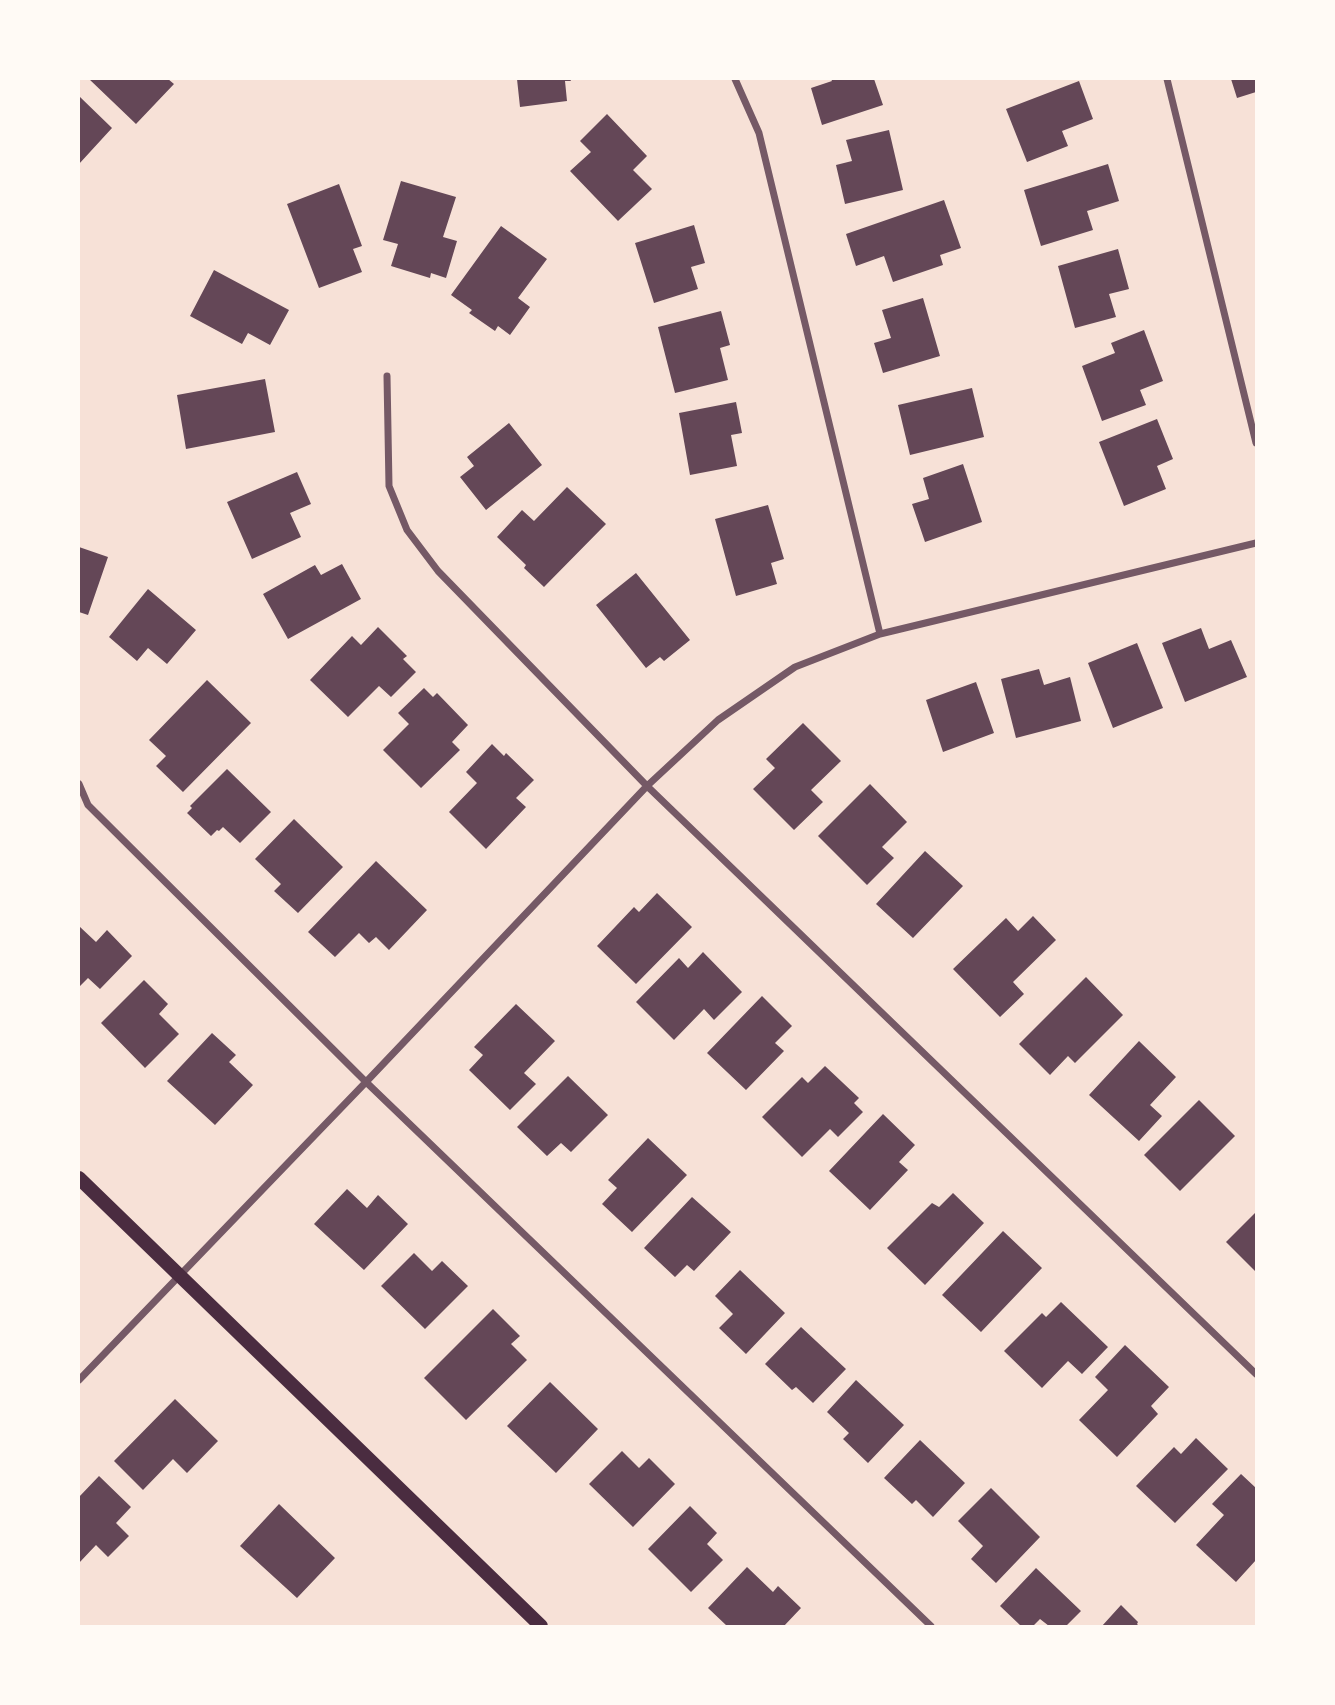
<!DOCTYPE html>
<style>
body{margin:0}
#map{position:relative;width:1335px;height:1705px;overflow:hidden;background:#f7e1d7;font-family:"PT Serif",serif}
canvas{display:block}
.frame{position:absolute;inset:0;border:80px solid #fffaf5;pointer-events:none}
</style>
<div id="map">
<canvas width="1335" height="1705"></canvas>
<div class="frame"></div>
</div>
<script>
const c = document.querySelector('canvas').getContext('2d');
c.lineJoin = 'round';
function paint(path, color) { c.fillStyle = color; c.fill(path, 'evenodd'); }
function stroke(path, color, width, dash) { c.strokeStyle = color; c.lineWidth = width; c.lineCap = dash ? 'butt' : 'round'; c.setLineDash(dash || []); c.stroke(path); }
const building = new Path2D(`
 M89,79H168L174,84L136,124Z
 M517,79H570L571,81H565L567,101L520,107Z
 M831,79H874L883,105L822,125L811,88L832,81Z
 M1231,79H1256V92L1237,98Z
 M1079,81L1093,119L1062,131L1068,146L1027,162L1006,109Z
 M79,96L112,128L79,164Z
 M607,114L647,156L633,170L652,189L618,221L570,171L591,152L580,141Z
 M889,130L903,190L845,204L836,165L852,161L846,140Z
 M1108,164L1119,201L1087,211L1093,230L1041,246L1024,190Z
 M401,181L456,197L443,237L457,241L446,278L431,273L430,278L391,266L398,244L383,240Z
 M339,184L362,246L353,249L362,272L319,288L287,204Z
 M944,200L961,248L940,255L943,265L893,282L884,256L856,266L846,234Z
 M694,225L705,263L691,267L698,289L654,303L635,243Z
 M501,226L547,259L518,298L530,307L510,335L498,326L495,331L469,313L472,310L451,295Z
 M1118,249L1129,289L1109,294L1116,317L1075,328L1058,266Z
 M214,270L289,310L270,345L248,333L242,344L190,316Z
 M923,298L940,356L883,373L874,343L891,338L882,310Z
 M721,311L730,345L720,348L728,380L675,393L658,327Z
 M1144,330L1163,381L1140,390L1146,405L1102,421L1082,366L1115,353L1111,343Z
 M265,379L275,432L186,449L177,395Z
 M972,388L984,437L910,455L898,405Z
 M736,402L742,433L731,435L737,466L690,475L679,413Z
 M1157,419L1173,459L1157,466L1166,489L1124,506L1099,442Z
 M509,423L542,465L486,510L460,477L474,466L467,457Z
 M963,464L982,522L925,542L912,504L929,499L923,478Z
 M297,472L311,504L290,513L301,537L252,559L227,502Z
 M567,487L606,524L544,587L524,568L526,565L497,537L522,510L534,521Z
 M768,505L784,559L771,563L777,584L736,596L715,519Z
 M79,547L108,557L88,615L79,612Z
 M342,564L361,599L288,639L263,594L315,565L321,575Z
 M636,573L690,640L664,661L660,657L646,668L596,605Z
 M148,589L196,630L167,664L148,648L137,661L109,637Z
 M378,627L407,656L403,659L416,672L391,697L379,686L348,717L310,680L352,636L361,645Z
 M1201,628L1209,649L1231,640L1247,677L1185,702L1162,643Z
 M1137,643L1163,708L1113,728L1088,663Z
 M1039,669L1044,685L1070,677L1081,721L1016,738L1001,679Z
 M207,680L251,723L183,792L156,766L166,756L149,740Z
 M976,682L994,733L943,752L926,700Z
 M424,688L433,697L437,693L468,725L452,742L460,750L421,788L383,750L409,724L398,713Z
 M803,723L841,761L811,790L823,802L794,830L753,789L775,768L766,759Z
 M492,744L504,756L506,753L534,780L516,798L526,807L486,849L449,812L477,783L466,772Z
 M227,769L271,812L240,843L223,827L219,831L217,830L211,836L187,813L192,808L190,806Z
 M870,784L907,822L882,847L894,858L867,885L818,836Z
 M294,819L343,867L298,913L274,891L281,884L255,859Z
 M925,851L963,886L913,938L876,904Z
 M376,861L427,910L389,950L376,937L369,943L359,933L335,957L308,932Z
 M657,893L692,927L636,984L597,946L634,907L639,912Z
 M1033,916L1056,940L1013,982L1024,994L1000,1017L953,969L1006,918L1018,931Z
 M79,926L96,942L107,930L132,956L100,989L88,978L79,987Z
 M703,952L742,992L714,1020L704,1009L674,1040L636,1002L679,958L688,968Z
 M1086,977L1123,1015L1075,1063L1068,1056L1050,1075L1019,1044Z
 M144,980L168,1004L159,1014L179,1034L145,1068L101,1023Z
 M762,996L792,1026L775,1043L784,1051L746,1090L707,1053Z
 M516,1004L555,1041L524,1073L536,1084L510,1110L469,1070L483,1055L474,1047Z
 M212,1033L236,1055L229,1062L253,1085L215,1125L167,1081Z
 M1139,1041L1176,1077L1150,1105L1162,1116L1139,1141L1089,1095Z
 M825,1066L859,1098L854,1103L863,1112L838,1137L830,1129L802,1157L762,1117L802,1077L808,1083Z
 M568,1076L608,1115L571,1152L561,1143L547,1156L517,1127Z
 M1199,1100L1235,1136L1180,1191L1144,1155Z
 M883,1114L915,1145L899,1162L908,1170L870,1210L829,1171Z
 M648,1138L687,1175L632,1232L602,1204L617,1188L608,1180Z
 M347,1189L367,1208L378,1195L408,1224L364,1270L314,1224Z
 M953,1193L984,1223L925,1285L887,1248L932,1203L939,1207Z
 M692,1197L731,1232L694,1271L687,1265L675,1277L644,1248Z
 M1256,1212V1272L1226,1242Z
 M1003,1231L1042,1268L981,1332L942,1295Z
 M414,1253L432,1271L442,1261L468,1286L425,1329L381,1286Z
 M740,1270L785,1313L746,1354L719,1328L733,1314L715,1296Z
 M1061,1302L1108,1347L1082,1374L1068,1361L1042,1388L1004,1351L1042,1313L1046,1317Z
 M493,1309L520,1336L511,1344L527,1360L466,1420L424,1378Z
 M801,1327L846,1369L813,1403L796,1387L792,1390L765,1364Z
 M1125,1345L1169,1387L1151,1406L1158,1414L1117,1457L1079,1420L1108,1390L1095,1377Z
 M856,1380L904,1425L868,1463L843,1439L849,1433L827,1412Z
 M550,1382L598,1429L556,1473L507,1426Z
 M175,1399L218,1441L187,1473L173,1459L143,1490L114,1461Z
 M1196,1438L1228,1469L1175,1523L1136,1486L1174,1447L1181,1454Z
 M920,1440L965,1483L933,1517L916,1500L912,1504L884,1478Z
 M622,1451L639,1468L649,1458L675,1484L633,1527L589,1484Z
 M1241,1474L1256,1488V1560L1236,1582L1196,1545L1224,1515L1212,1504Z
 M99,1476L131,1507L116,1523L129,1536L108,1557L96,1545L79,1563V1497Z
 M991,1488L1040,1537L996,1583L971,1559L983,1546L958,1521Z
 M279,1504L335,1558L297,1598L240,1546Z
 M690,1506L717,1533L707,1544L723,1560L691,1592L648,1549Z
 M747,1567L773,1592L778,1586L801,1608L784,1626H727L708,1608Z
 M1036,1568L1081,1611L1066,1626H1049L1040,1619L1033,1626H1021L1000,1606Z
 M1121,1605L1138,1622L1137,1624L1139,1626H1102Z`);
const minor = new Path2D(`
 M735,79L759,133L880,634
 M1167,79L1256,443
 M387,376L389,486L407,530L438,571L647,786L1256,1374
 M79,784L88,805L366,1082L931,1626
 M79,1380L366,1082L647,786L718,720L795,667L880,634L1256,543`);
const secondary = new Path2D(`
 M79,1178L541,1626`);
paint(building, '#644757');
stroke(minor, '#755966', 7);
stroke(secondary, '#4a2c40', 14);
</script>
